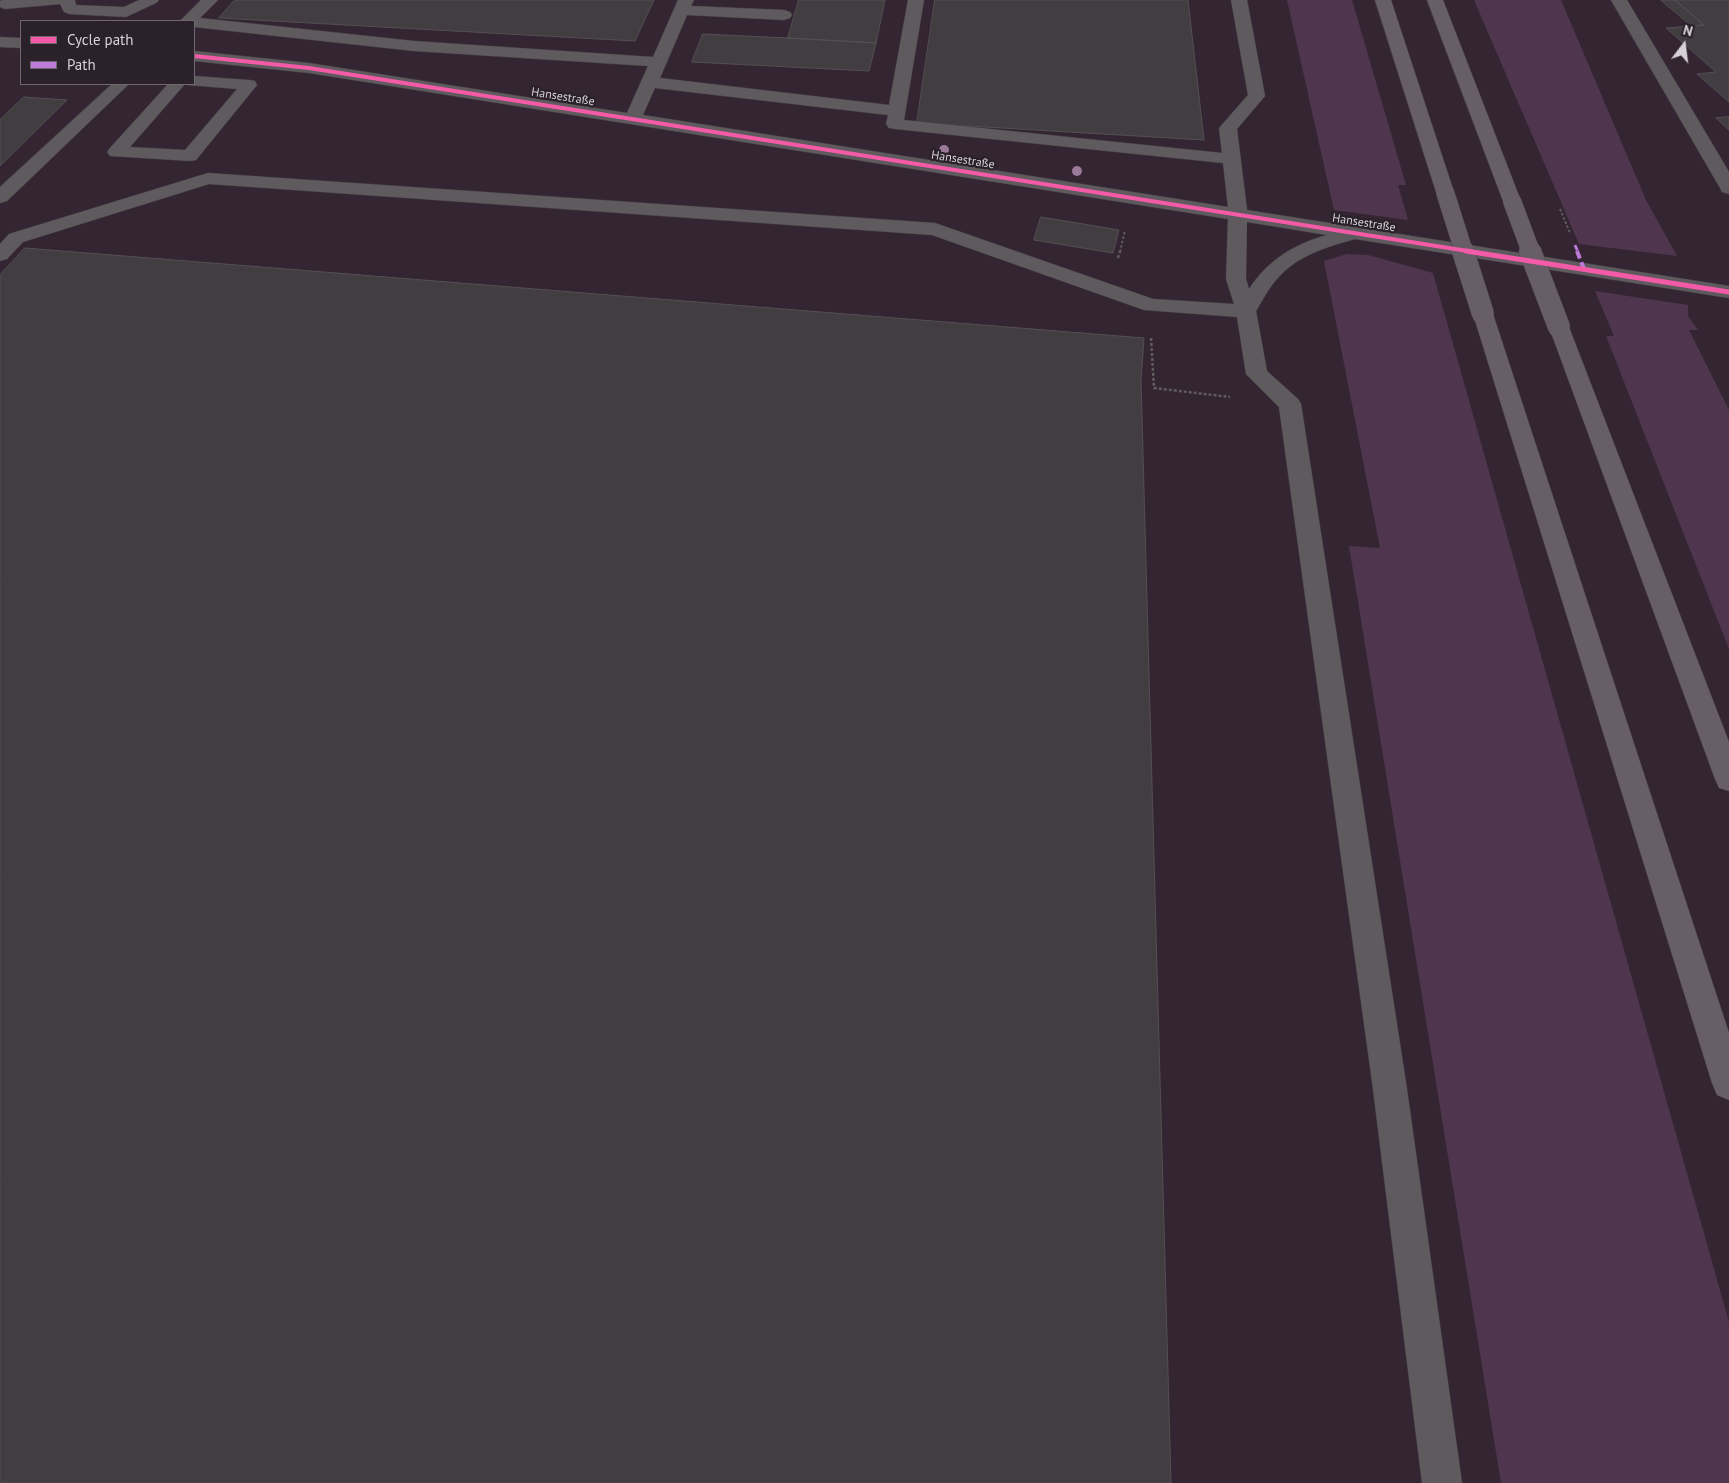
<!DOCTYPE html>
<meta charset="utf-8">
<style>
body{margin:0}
#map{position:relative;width:1729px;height:1483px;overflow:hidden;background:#292328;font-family:"PT Sans",sans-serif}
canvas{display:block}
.legend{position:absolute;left:20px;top:20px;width:175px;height:65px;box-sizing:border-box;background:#2b212a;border:1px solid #706870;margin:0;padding:6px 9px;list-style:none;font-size:15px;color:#d8d2d8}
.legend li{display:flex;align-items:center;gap:10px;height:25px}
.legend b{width:25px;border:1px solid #706870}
.north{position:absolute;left:1659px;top:20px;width:50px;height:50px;-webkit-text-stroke:4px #2b212a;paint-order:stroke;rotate:15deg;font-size:14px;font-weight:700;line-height:20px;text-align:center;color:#d8d2d8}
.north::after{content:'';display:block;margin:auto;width:18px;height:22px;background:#d8d2d8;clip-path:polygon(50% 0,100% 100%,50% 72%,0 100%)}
</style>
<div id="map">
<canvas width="1729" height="1483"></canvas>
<ul class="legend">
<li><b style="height:6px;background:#f35aa7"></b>Cycle path</li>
<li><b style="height:6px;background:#bd7bd9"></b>Path</li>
</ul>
<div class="north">N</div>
</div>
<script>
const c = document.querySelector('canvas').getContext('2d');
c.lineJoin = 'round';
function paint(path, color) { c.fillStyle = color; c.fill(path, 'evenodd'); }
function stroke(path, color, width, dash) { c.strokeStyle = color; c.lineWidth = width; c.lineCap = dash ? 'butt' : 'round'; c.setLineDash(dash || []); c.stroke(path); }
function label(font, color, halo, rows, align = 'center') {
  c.font = font + ' "PT Sans",sans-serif'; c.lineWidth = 4.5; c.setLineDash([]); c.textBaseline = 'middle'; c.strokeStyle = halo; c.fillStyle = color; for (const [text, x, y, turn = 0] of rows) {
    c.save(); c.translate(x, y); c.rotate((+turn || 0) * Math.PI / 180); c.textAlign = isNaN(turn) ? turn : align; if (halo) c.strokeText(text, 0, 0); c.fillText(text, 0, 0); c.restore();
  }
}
const built = new Path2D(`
 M0,0H1729V1483H0ZM21,21H194V84H21Z`);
const green = new Path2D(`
 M1287,0H1352L1406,185H1398L1408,220L1334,210Z
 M1474,0H1561L1646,200L1677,256L1579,244Z
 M1347,254L1368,255L1433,273L1729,1322V1483H1501L1349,546L1380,548L1324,261Z
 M1595,291L1688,305V316L1698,330H1689L1729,410V649L1606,336H1614Z`);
const building = new Path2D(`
 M235,0H654L635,41L219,18Z
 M799,0H885L876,43L788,38Z
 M935,0H1188L1204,140L917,123Z
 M1661,0H1675L1704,25L1692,26Z
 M1675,0H1729V102L1697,74L1716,72L1666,28L1704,25Z
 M703,34L788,38L876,43L869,71L692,62Z
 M24,97L67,100L0,166V120Z
 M1729,117V130L1716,118Z
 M1041,217L1119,230L1113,253L1034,240Z
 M25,248L1144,338L1141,380L1171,1483H0V275Z`);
const pathFar1 = new Path2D(`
 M1560,209L1570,233
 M1120,252L1125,230`);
const path = new Path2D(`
 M1118,258L1120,251
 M1151,338L1154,388L1230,397`);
const minor = new Path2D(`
 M75,0L76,5L124,7L139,0H159L156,3L126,17L69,14L64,12L60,4L5,9L0,7V1L2,0Z
 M201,0H218L200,18L414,41L653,57L678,0H694L691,6L784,10L790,12L792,15L790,18L784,20L687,15L660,78L889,105L908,0H924L904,120L1222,153L1219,128L1248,95L1231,0H1247L1265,96L1237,129L1247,210L1729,286V298L1355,239C1327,247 1298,255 1278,278C1269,287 1263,300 1256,311L1267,371L1298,399L1301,404L1407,1089L1462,1483H1422L1373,1089L1279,407L1246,374L1237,317L1144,310L932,235L209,184L23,242L7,259L0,261V244L9,234L208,173L935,223L1153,299L1234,304L1226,279L1228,219L309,73L194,61V51L309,63L627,113L648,66L414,51L194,27V21H180ZM655,88L888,115L886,124L889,128L895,129L1223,163L1228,207L643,115ZM1247,222L1327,235C1294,244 1268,260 1249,289L1246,279Z
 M1611,0H1627L1729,172V194L1722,192L1720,188Z
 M0,37L21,38V48L0,47Z
 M194,76L249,80L255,81L257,85L196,160L190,161L110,156L107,152L110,148L168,84H185L130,147L185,150L237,89L188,85L194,84Z
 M112,84H129L7,201L0,203V187Z`);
const highway = new Path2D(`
 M1375,0H1391L1454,192L1452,196L1445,198L1438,196L1436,192Z
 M1427,0H1443L1521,201L1519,205L1512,207L1505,205L1503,201Z
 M1483,307L1490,309L1493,314L1729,1033V1100L1717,1095L1712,1083L1473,314L1476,309Z
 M1559,320L1566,322L1569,327L1729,742V791L1719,788L1715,779L1549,327L1552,322Z`);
const highwayBridgeFar1 = new Path2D(`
 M1445,192L1464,252
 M1512,201L1531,252`);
const highwayBridge = new Path2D(`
 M1463,251L1483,314
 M1530,251L1559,327`);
const quietFar1 = new Path2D(`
 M1575,245L1578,252`);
const quiet = new Path2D(`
 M1577,251L1584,269`);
const cyclewayFar1 = new Path2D(`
 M194,56L309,68L1474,252`);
const cycleway = new Path2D(`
 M1466,251L1729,292`);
const trees = [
 [944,150],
 [1077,171]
];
const farStreetnames = [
 ["Hansestraße",563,97,9],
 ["Hansestraße",963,160,9],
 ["Hansestraße",1364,223,9]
];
paint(built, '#332632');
paint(green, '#50354e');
paint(building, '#423d41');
stroke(building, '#544f53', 1);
stroke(minor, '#454045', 1);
stroke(highway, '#454045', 1);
stroke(pathFar1, '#605b5f', 2, [2.5, 2]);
stroke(path, '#605b5f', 2.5, [3, 2]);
paint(minor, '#5e5a5e');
paint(highway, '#685e67');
stroke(highwayBridgeFar1, '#454045', 19, []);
stroke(highwayBridge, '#454045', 23, []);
stroke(highwayBridgeFar1, '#685e67', 18);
stroke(highwayBridge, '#685e67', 22);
stroke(quietFar1, '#bd7bd9', 3, [6, 3]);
stroke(quiet, '#bd7bd9', 4, [8, 4]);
stroke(cyclewayFar1, '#f35aa7', 4);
stroke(cycleway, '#f35aa7', 5);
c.fillStyle = '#9b7998';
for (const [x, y] of trees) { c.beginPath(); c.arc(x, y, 5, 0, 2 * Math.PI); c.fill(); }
label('12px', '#d8d2d8', '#2b212a', farStreetnames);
</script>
